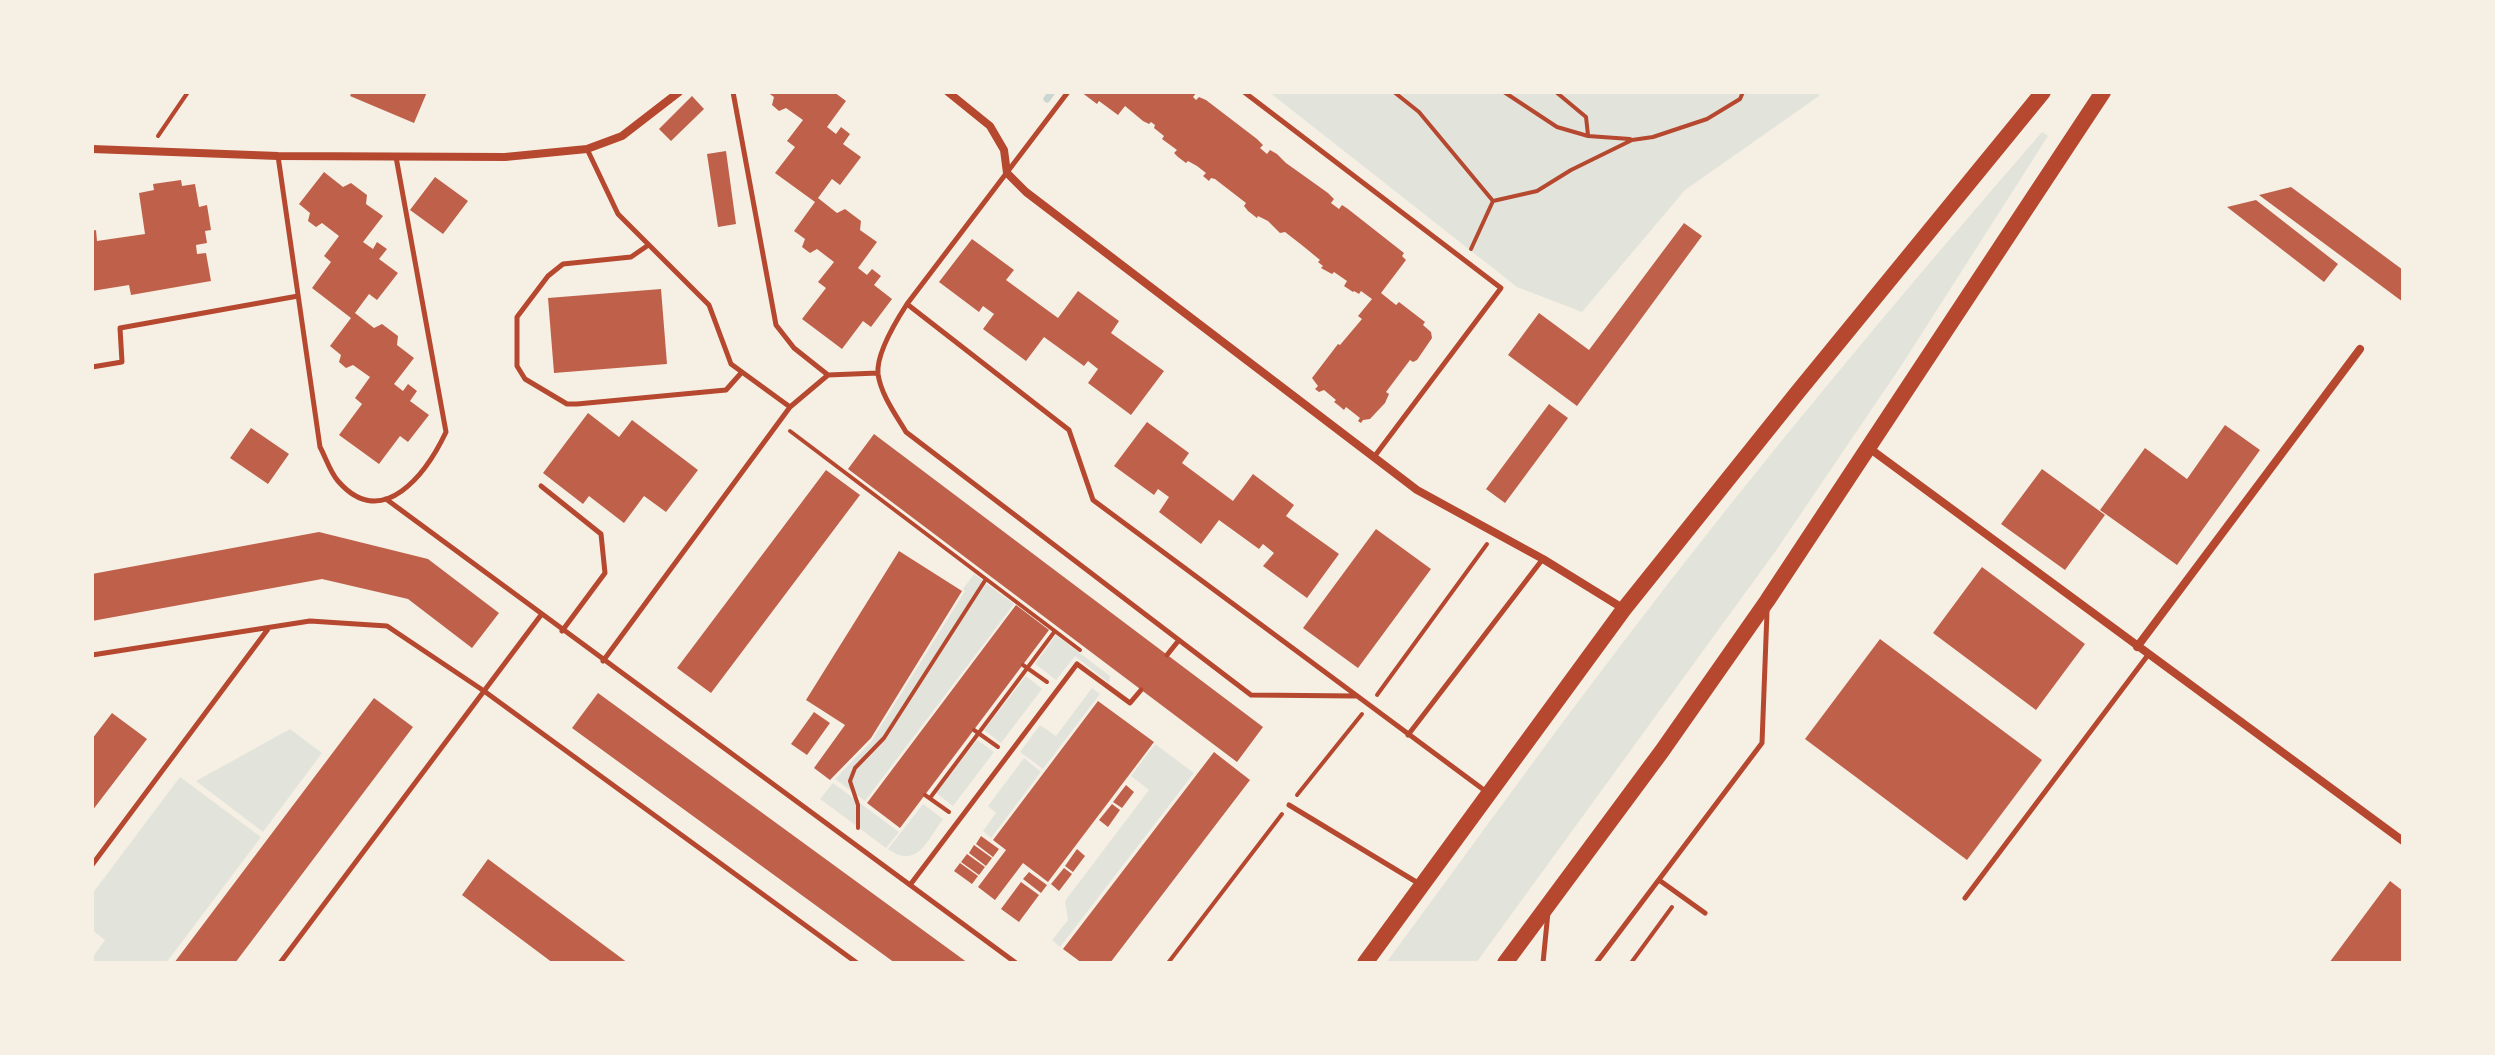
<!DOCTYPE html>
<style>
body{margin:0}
#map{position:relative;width:2495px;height:1055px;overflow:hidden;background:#f6efe4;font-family:Manrope,sans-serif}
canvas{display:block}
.frame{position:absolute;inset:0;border:94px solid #f6efe4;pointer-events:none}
</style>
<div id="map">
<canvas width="2495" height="1055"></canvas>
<div class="frame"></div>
</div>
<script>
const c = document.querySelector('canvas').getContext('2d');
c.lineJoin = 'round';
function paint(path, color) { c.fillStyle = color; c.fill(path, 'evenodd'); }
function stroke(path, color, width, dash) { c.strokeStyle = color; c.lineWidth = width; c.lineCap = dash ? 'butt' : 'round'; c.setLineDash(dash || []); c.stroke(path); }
const green = new Path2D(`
 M1269,92H1819V96L1685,190L1582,312L1517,287Z
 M2042,132L2048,136L1903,363L1775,552L1476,963H1386C1465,856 1543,747 1624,641C1757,466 1898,298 2042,132Z
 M974,574L1014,604L865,801L835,779L871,742L965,591L963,589Z
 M1056,635L1110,676L1109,683L1075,656L1056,680L1035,664Z
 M1026,676L1042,689L1001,743L984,730Z
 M1092,688L1100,694L1043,769L1020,752L1040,725L1056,736Z
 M290,729L322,753L263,832L196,781Z
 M977,740L994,752L953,806L936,793Z
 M1155,744L1194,773L1060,947L1052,940L1068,920L1065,901L1149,790L1131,776Z
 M1024,758L1041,772L991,838L983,831L996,813L988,806Z
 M180,777L261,837L166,963H92V958L105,940L92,930V894Z
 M833,783L899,832L886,848L820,799Z
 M923,804L943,819C927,841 917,870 888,849Z`);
const stream = new Path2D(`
 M1047,99L1052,92`);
const building = new Path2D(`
 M352,92H427L414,123L350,96Z
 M767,92H834L846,101L827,127L836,134L841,127L850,134L843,144L861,157L840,185L832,179L818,198L837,213L845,209L861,221L860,230L877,242L858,268L867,275L872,269L881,276L874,285L892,299L871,327L863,321L842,349L802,319L826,288L818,282L834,262L817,249L810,253L802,247L805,239L794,231L815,202L775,173L795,147L787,141L803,120L786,108L779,111L772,105L774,97Z
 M1081,92H1197L1193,97L1196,100L1199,97L1206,100L1257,139L1263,145L1260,148L1267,154L1270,150L1277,154L1286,163L1328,193L1334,199L1331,203L1339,209L1342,205L1348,209L1404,253L1402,256L1406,260L1381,293L1396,305L1399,302L1425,322L1423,325L1431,332L1432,338L1417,360L1413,362L1410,360L1386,392L1389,394L1385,403L1370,419L1363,420L1361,423L1358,421L1360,418L1346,407L1344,410L1338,405L1334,402L1336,400L1324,390L1319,392L1315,389L1318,386L1312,378L1338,344L1340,345L1362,319L1358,316L1372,299L1361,291L1359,294L1354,291L1353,292L1344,286L1347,281L1334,272L1332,274L1321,268L1323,266L1318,262L1320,260L1303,246L1285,232L1280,233L1268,221L1258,216L1257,218L1248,211L1244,206L1246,203L1215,179L1211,178L1209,181L1203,176L1206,173L1197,166L1188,161L1186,163L1178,157L1174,153L1177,150L1162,139L1164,136L1154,128L1155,125L1151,122L1149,124L1143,121L1125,106L1118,115L1099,101L1097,104Z
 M692,96L704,109L671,141L659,129Z
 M726,151L736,224L718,227L707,154Z
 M324,172L343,187L351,183L367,195L366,204L383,216L363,242L373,249L377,242L387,249L379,259L398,273L377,300L369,294L355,313L374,328L382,324L398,336L397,345L414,358L394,384L403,391L408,384L417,391L410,401L429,415L408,442L400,436L379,464L339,435L362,404L355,398L370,377L353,365L346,368L339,362L341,355L330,346L351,318L312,288L331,262L324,256L339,236L322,223L316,227L308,221L310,213L299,204Z
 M435,177L468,201L443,234L410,210Z
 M181,180L182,186L195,184L199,207L207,205L211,230L205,231L207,243L196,245L197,254L206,253L211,281L131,295L129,285L92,291V231L96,230L97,241L145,234L139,193L154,190L153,184Z
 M2291,187L2403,270V302L2259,195Z
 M2256,200L2338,264L2324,282L2227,207Z
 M1684,223L1702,236L1577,406L1508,355L1539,313L1589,350Z
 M972,239L1014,270L1006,280L1058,318L1078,291L1119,321L1111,333L1164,371L1131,415L1088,383L1098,369L1088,361L1084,366L1044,337L1026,361L983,329L994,314L983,306L979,312L939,282Z
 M661,289L667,364L554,373L548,298Z
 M1549,404L1568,418L1505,503L1486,489Z
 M588,413L619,437L632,420L698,470L666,512L644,496L624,523L589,496L583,504L543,473Z
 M1147,422L1189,453L1182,463L1233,501L1253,474L1294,505L1286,516L1339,554L1307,598L1263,566L1274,553L1263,544L1259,549L1219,520L1201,544L1159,512L1169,497L1158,489L1154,495L1114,466Z
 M2225,425L2260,450L2177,565L2100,510L2145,448L2187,479Z
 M251,428L289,454L268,484L230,458Z
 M874,434L1263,727L1237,762L848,469Z
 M2042,469L2105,515L2065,570L2001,524Z
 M826,470L860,495L711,693L677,668Z
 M1376,529L1431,569L1358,668L1303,628Z
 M319,532L428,559L499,613L472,648L408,599L322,579L92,621V574Z
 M899,551L962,591L871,738L830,780L814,768L845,725L806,700Z
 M1982,567L2085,644L2036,710L1933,633Z
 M1016,605L1049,630L900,828L867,803Z
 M1880,639L2042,760L1967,860L1805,739Z
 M598,693L968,963H895L572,728Z
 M374,698L413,727L235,963H174Z
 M1098,701L1154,742L1048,882L1023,863L995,900L978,887L1006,850L993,840Z
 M814,712L830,723L807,755L791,744Z
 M112,713L147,739L92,811V739Z
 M1214,752L1250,780L1110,963H1082L1063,949Z
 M1126,785L1134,792L1122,808L1113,802Z
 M1112,804L1120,810L1108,827L1099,820Z
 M981,836L999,849L993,857L976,844Z
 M974,845L992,858L986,866L969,853Z
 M1077,849L1085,856L1073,872L1065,866Z
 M967,854L985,867L979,875L961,862Z
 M488,859L628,963H553L462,895Z
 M960,863L978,876L972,884L954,871Z
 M1064,868L1072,874L1059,891L1051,884Z
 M1029,872L1047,885L1041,893L1023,879Z
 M2390,881L2403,891V963H2329Z
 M1021,882L1039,895L1019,922L1001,909Z`);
const path = new Path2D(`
 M1394,92L1419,112L1493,201
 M1504,92L1557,127L1588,136L1630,139
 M1556,92L1586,117L1588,135
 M158,136L188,92
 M1493,201L1537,191L1571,170L1632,140L1653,137L1707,119L1740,99L1743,92
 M1471,249L1493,201
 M790,431L1080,650
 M1023,665L1047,682
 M1377,695L1487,544
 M974,730L998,747
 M925,795L949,812
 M1297,795L1362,714
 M930,798L1055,631
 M858,828V805L850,781L855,768L884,738L986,579
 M1168,963L1282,814
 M1631,963L1672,907`);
const service = new Path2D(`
 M733,92L776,325L794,348L828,375
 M1068,92L907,304C896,321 876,354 878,374C881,395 896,415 906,432L1251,695L1356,696
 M1244,92L1501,288L1374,457
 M587,149L618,214L709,305L731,364L790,407
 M278,156L320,447C326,458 330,472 338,481C383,533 427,472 446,432L396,157
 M647,246L631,257L563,264L548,276L517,317V366L525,379L567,404H577L726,390L742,372
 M907,304L1069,430L1093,500L1488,793
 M92,367L122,362L120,328L298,296
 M541,486L601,534L605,573L562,631
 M386,499L1016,963
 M92,655L310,621L387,626L484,691L857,963
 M1167,655L1179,640
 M603,661L790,407L828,375L878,373
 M1408,735L1542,560
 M1289,805L1418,883
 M92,865L268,629
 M1659,880L1705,913
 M910,885L1077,664L1130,703L1141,690
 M1965,898L2148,655
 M280,963L541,615
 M1543,963L1548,912
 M1596,963L1762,743L1767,612`);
const minor = new Path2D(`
 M948,92L990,126L1004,150L1007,173L1026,192L1417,490L1543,559L1624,609
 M92,149L278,156L505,157L587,149L622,136L679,92
 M1869,448L2403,841
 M2137,647L2360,349`);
const trunk = new Path2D(`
 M1365,963L1624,609L1797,393L2043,92
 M1505,963L1662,751L1767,601L2103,92`);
paint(green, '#e2e4dc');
stroke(stream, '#c9d6d2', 7);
paint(building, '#bf614a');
stroke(path, '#b5482f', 4);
stroke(service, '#b5482f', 5);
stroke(minor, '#b5482f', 8);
stroke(trunk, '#b5482f', 16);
</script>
